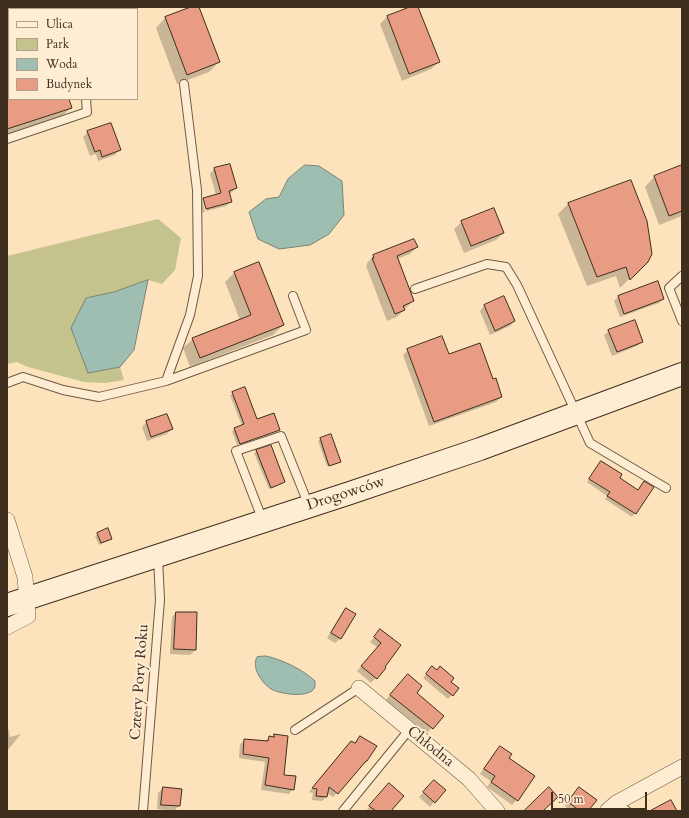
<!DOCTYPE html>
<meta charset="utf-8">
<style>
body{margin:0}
#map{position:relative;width:689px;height:818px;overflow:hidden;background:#fde3bc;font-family:Cardo,serif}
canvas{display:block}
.frame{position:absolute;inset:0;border:8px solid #3f2d1d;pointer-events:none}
.legend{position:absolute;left:8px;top:8px;width:130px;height:92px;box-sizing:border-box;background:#feedd3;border:1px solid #b2a08a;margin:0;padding:5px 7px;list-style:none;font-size:12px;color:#3f2d1d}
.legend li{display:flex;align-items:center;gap:8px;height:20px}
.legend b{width:20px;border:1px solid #b2a08a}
.scale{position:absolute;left:551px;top:792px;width:96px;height:18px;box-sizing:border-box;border:2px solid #3f2d1d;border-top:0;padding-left:5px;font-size:12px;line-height:14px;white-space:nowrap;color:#3f2d1d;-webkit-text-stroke:3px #feedd3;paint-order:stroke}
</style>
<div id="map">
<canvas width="689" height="818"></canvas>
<div class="frame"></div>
<ul class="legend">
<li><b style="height:5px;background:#feedd3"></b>Ulica</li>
<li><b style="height:11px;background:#c4c38d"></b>Park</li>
<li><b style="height:11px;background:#9fbeb2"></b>Woda</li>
<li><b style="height:11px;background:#e89c83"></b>Budynek</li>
</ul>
<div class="scale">50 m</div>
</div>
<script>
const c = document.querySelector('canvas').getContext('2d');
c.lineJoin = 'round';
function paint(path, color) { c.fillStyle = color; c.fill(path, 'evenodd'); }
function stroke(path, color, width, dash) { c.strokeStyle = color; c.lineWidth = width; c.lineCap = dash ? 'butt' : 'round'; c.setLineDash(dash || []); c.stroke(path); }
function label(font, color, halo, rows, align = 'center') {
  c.font = font + ' Cardo,serif'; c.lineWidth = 4; c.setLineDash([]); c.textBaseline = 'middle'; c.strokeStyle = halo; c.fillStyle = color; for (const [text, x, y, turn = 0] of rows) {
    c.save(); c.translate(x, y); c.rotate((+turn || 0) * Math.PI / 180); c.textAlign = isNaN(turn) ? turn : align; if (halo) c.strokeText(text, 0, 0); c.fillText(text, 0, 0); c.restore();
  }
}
const green = new Path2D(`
 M158,219L181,238L175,270L162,284L148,280L114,292L86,298L88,373L120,367L124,380L105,383L84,382L28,367L17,362L7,364V256Z`);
const water = new Path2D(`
 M305,165L319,166L342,181L344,215L329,234L310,245L279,249L258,239L249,212L266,199L279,197L288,179Z
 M148,280L134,350L120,367L88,373L71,328L86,298L114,292Z
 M266,656C283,660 302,669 315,681C315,683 315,685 315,687C310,699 280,694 271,689C262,683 251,668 257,657Z`);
const shadow = new Path2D(`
 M41,7H111V9H35Z
 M194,7H198L219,62L209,72L177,84L156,28L165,18Z
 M413,7H417L439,62L431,69L402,81L380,24L387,17Z
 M9,17V49H7V18Z
 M9,88V99H68L71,108L61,117L7,135V89Z
 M88,132L119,150L115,155L98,161L96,154L90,156L83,137Z
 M230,165L236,188L231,193L228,194L231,201L226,206L207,211L204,200H202L205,212L201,213L198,203L203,199L216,195L210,174L214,169Z
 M682,166V216L659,225L645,187L654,177Z
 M630,181L647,261L620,288L616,276L587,286L558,214L568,204Z
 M462,222L503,233L496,240L464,253L454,229Z
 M417,247L410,254L397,259L413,301L397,317L387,321L366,266L367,265V263L374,256Z
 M258,263L283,325L273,335L190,367L183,348L193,339L240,320L225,282L234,273Z
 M658,283L663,299L659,303L620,317L614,301L618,297Z
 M503,297L514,321L510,326L490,335L480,311L484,306Z
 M609,331L642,342L637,346L612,356L604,335Z
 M408,350L448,356L493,380L501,397L496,402L429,426L403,355Z
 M244,388L257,420L279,429L277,431L237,445L232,431L242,426L230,395Z
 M147,422L172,429L167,434L147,441L142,427Z
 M330,436L339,462L327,466L318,441L320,439Z
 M257,451L284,482L282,484L269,489L254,453Z
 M601,462L618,478L637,491L644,482L653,488L632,517L605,499L607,496L587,482Z
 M97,534L111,539L99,545L95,536Z
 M346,609L355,615L340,639L335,643L327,638L342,614Z
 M176,613H196L195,650L190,655L170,654L172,617Z
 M380,630L385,668L371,683L357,671L378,648L370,642Z
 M429,671L458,688L448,699L423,678Z
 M403,680L415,693L443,716L427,733L386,700Z
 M7,723L10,737L21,734L7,751Z
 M274,735L283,775L293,789L289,794L261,790L265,762L239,758L240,744L245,740L265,742L269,737H272Z
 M360,737L367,761L333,797L327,793L326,797L322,801L312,800L313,793L309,792L347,746L354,744Z
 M500,748L507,759L517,800L512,805L487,787L491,781L480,774L495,752Z
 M429,786L434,802L430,807L419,797Z
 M163,788L181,790L179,806L174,811L157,809L158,793Z
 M579,788L587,811H570L565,806Z
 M384,789L392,809L394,811H366Z`);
const building = new Path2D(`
 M191,7H199L220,62L187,75L165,17Z
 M410,7H418L440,62L409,74L387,16Z
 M7,99H69L72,108L7,129Z
 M111,123L121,150L102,157L100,150L95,152L87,131Z
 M230,164L237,188L229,191L232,202L206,209L203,198L221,193L214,168Z
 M682,165V211L669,216L654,176Z
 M631,180L647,221L652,254L648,262L630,280L626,267L597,277L568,203Z
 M494,208L504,233L471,246L461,221Z
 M414,239L418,247L397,256L414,301L403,306L405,310L395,314L372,258H374L373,255Z
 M259,262L284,325L200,358L192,338L251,315L234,272Z
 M658,281L664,299L624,314L618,296Z
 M504,296L515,321L495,331L484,305Z
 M635,320L643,342L617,352L608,330Z
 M442,336L449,354L480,343L493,379L496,378L502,397L434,422L407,349Z
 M245,387L257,419L274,413L280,430L240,444L234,428L244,424L232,392Z
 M167,414L173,429L151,437L146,421Z
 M331,434L341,462L329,466L320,438Z
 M271,445L285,482L271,488L256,450Z
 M601,461L622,474L620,478L638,490L644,481L654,487L636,514L607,496L610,492L589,479Z
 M108,528L112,539L101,543L97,533Z
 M346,608L356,614L341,639L331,633Z
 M176,612H197L196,650L174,649Z
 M380,629L401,645L385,667L386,668L377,679L361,666L381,643L374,637Z
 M432,666L437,670L440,666L454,678L451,682L459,688L453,696L426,674Z
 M408,674L422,686L417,693L444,716L433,729L390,695Z
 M274,734L288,736L284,775L296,776L294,790L265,785L269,758L243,754L244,739L268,741L269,736L274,737Z
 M360,736L377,746L367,761H366L338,794L329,787L327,797L316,796L317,789L312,788L351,741L355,743Z
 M500,746L512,754L509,758L535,776L518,801L491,782L495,776L484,769Z
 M434,780L446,790L435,803L423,792Z
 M389,783L404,796L391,811H376L369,806Z
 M163,787L182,789L180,806L161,805Z
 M549,787L558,797L543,811H524Z
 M579,787L597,800L588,811H580L568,802Z
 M671,800L677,811H650Z`);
const service = new Path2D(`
 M7,139L87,112L86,99
 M682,276L669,288L682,321
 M415,289L487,264L506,267L517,285L590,443L666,488
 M166,381L190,315L198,276L197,190L184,84
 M7,383L23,377L63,390L99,397L166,381L306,330L293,296
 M263,521L236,451L281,436L309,506
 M295,730L359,688
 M616,803L627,811
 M143,811L160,600L158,557
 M343,811L409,730`);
const minor = new Path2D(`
 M7,520L25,577L28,616L7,627
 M359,688L469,779L497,811
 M607,811L616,803L682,767`);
const secondary = new Path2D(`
 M7,605L350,493L480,449L682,374`);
const streetNames = [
 ["Drogowców",346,494,-18],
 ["Cztery Pory Roku",140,682,-86],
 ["Chłodna",430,747,39]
];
paint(green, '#c4c38d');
paint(water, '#9fbeb2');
stroke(water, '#798476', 1);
paint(shadow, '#0003');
paint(building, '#e89c83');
stroke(building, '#3f2d1d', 1);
stroke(service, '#6e5a45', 10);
stroke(minor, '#6e5a45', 16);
stroke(secondary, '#3f2d1d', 24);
stroke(service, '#feedd3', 8);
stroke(minor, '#feedd3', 15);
stroke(secondary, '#feedd3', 22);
label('15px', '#3f2d1d', '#feedd3', streetNames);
</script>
